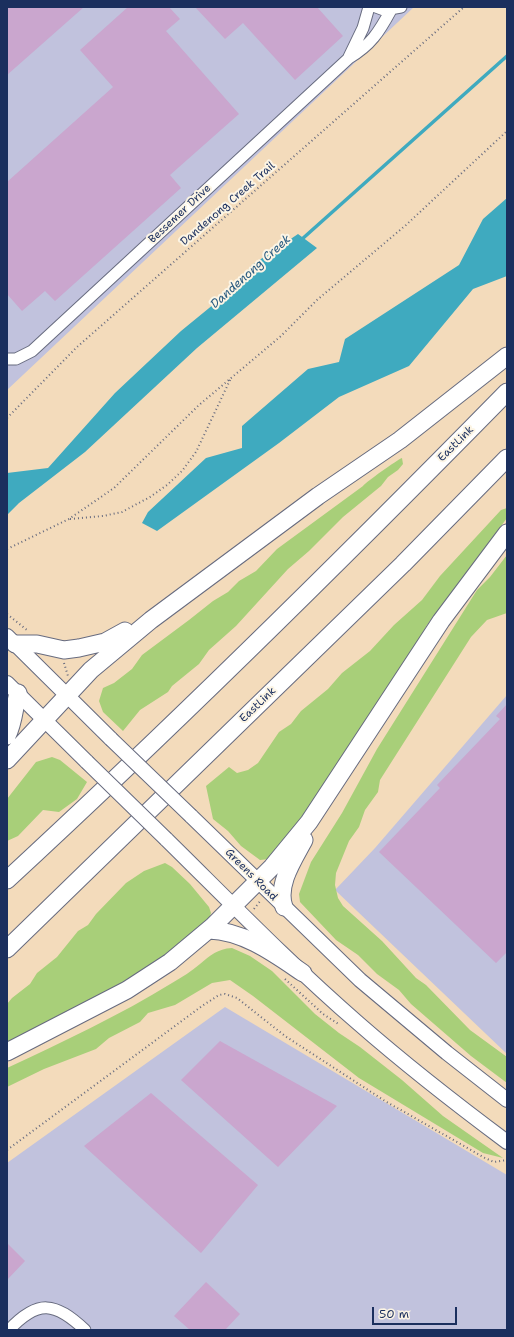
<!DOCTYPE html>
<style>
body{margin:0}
#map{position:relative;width:514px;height:1337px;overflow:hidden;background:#f3dbbb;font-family:"Shantell Sans",sans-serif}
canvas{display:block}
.frame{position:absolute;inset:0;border:8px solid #1b2f5e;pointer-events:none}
.scale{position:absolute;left:372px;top:1307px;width:85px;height:18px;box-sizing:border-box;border:2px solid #1b2f5e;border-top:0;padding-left:5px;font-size:12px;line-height:14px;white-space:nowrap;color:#1b2f5e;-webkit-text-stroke:3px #fcf5e5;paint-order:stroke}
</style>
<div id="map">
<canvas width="514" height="1337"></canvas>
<div class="frame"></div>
<div class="scale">50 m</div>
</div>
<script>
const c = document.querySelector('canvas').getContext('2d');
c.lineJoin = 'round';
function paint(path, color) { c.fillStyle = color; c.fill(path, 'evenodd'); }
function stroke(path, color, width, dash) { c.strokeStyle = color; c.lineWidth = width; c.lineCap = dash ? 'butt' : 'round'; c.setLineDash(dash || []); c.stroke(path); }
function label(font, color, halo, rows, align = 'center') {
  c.font = font + ' "Shantell Sans",sans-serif'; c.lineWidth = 4; c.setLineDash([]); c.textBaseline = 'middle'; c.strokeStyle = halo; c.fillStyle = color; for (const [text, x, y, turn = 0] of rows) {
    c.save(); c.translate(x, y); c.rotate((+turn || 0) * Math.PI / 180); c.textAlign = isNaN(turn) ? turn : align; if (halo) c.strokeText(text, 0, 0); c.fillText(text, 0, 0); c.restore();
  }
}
const industrial = new Path2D(`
 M7,7H414L7,390Z
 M507,695V1054L335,890L375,848Z
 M225,1007L507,1175V1330H7V1163Z`);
const green = new Path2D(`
 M402,458L403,464L398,470L388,477L381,486L343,517L309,551L288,569L236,626L209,650L199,664L172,686L168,692L140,710L123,731L103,712L99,701L103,688L114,683L132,669L142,655L189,620L213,601L228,592L239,581L256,571L277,549L363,486C366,482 397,460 402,458Z
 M507,508V518L427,625L410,656L296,828L269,859L260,860L241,846L228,831L213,819L206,786L229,767L237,773L248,770L258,763L279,732L291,724L301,711L328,689L342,673L370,651L394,625L422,600L440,576L501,510Z
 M507,555V613L487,620L471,637L380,780L378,792L365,810L359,827L349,841L336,873L335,885L338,898L343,906L382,941L416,978L426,985L470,1030L507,1057V1083L471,1056L411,1004L399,990L377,974L358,955L336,940L300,902L299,894L311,862L342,813L377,749L477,590L490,577Z
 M52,757L60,760L87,782L77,799L59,812L43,810L18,836L7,841V799L36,762Z
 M165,863L172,867L190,884L209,907L211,913L208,922L179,952L73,1013H63L50,1024L7,1042V1004L12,998L30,984L37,973L57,957L78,931L88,925L96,914L126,883L144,871Z
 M232,948L250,956L272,971L315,1014L339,1033L360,1047L402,1080L443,1116L503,1158L483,1153L359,1078L253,996L230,980L212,983L175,1005L148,1013L140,1022L109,1038L96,1049L44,1069L7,1087V1068C63,1042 120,1015 172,983C182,977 192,971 200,964C211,955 217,949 232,948Z`);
const water = new Path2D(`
 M507,198V276L473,289L409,366L339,397L279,443L157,531L142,523L148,512L206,458L242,448V426L308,369L339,362L345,339L459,265L483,219Z
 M298,234L317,248L197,348L85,452L19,503L7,515V473L48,468L115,393L181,331L236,286L252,265Z`);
const stream = new Path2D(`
 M301,240L507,56`);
const building = new Path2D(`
 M7,7H84L7,75Z
 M128,7H169L180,19L166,31L239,114L170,175L181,188L55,301L45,291L22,311L7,294V182L113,87L80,50Z
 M195,7H317L343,36L295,80L243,23L225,39Z
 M507,704V952L496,963L379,852L440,788L437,785L500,719L496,716Z
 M220,1041L337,1106L278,1167L181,1080Z
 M151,1093L258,1185L201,1253L84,1146Z
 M7,1243L25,1261L7,1280Z
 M206,1282L240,1314L225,1330H190L174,1316Z`);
const path = new Path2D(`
 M7,418L77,347L464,7
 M70,519L103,516L122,512L150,497L167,485L182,471L196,452L231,378
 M7,549L69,519L114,488L199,405L281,336L317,300L406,225L507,131
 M7,614L27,630
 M64,663L68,676
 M254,909L261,900
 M285,979L323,1014L340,1025
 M7,1150L202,1006L219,995L225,994L237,998L285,1036L385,1101L485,1158L494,1162L507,1160`);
const minor = new Path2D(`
 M376,7L384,10L401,7
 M349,57L363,28L369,7
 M7,359H16L32,351L349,58C371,45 379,32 391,10
 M9,1330C38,1299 55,1302 85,1330`);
const major = new Path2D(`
 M7,636L111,739
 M7,683L87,762
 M191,816L360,980L447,1053L507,1100
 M166,839C229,901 291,965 358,1023C406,1065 456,1104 507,1142`);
const highway = new Path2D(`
 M15,644H37L64,650L79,648L105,642L125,631
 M7,736C14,722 14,708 18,693
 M7,760L91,670L151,620L318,496L400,440L507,356
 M7,880C178,722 344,558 507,392
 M284,907C276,885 294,859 304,840
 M209,930C244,931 275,954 303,973
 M7,949L403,564L507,458
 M7,1052L127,990L170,962L213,926L272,867L309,822L441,621L507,533`);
const majorBridge = new Path2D(`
 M111,739L191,816
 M87,762L166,839`);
const streetNames = [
 ["Dandenong Creek Trail",228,204,-41],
 ["Bessemer Drive",180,214,-43],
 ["EastLink",456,444,-45],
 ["EastLink",258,705,-44],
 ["Greens Road",251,875,45]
];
const waterNames = [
 ["Dandenong Creek",251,272,-42]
];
paint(industrial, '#c1c2dd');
paint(green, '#a8cf79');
paint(water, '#3faabf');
stroke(stream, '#3faabf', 3.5);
paint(building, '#caa6ce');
stroke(minor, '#676b7f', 13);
stroke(major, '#676b7f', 16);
stroke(highway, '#676b7f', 19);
stroke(path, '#676b7f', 2, [1, 3]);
stroke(minor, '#fff', 11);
stroke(major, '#fff', 14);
stroke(highway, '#fff', 17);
stroke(majorBridge, '#676b7f', 16, []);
stroke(majorBridge, '#fff', 14);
label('11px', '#1b2f5e', '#fcf5e5', streetNames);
label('italic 12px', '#285a80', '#fcf5e5', waterNames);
</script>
